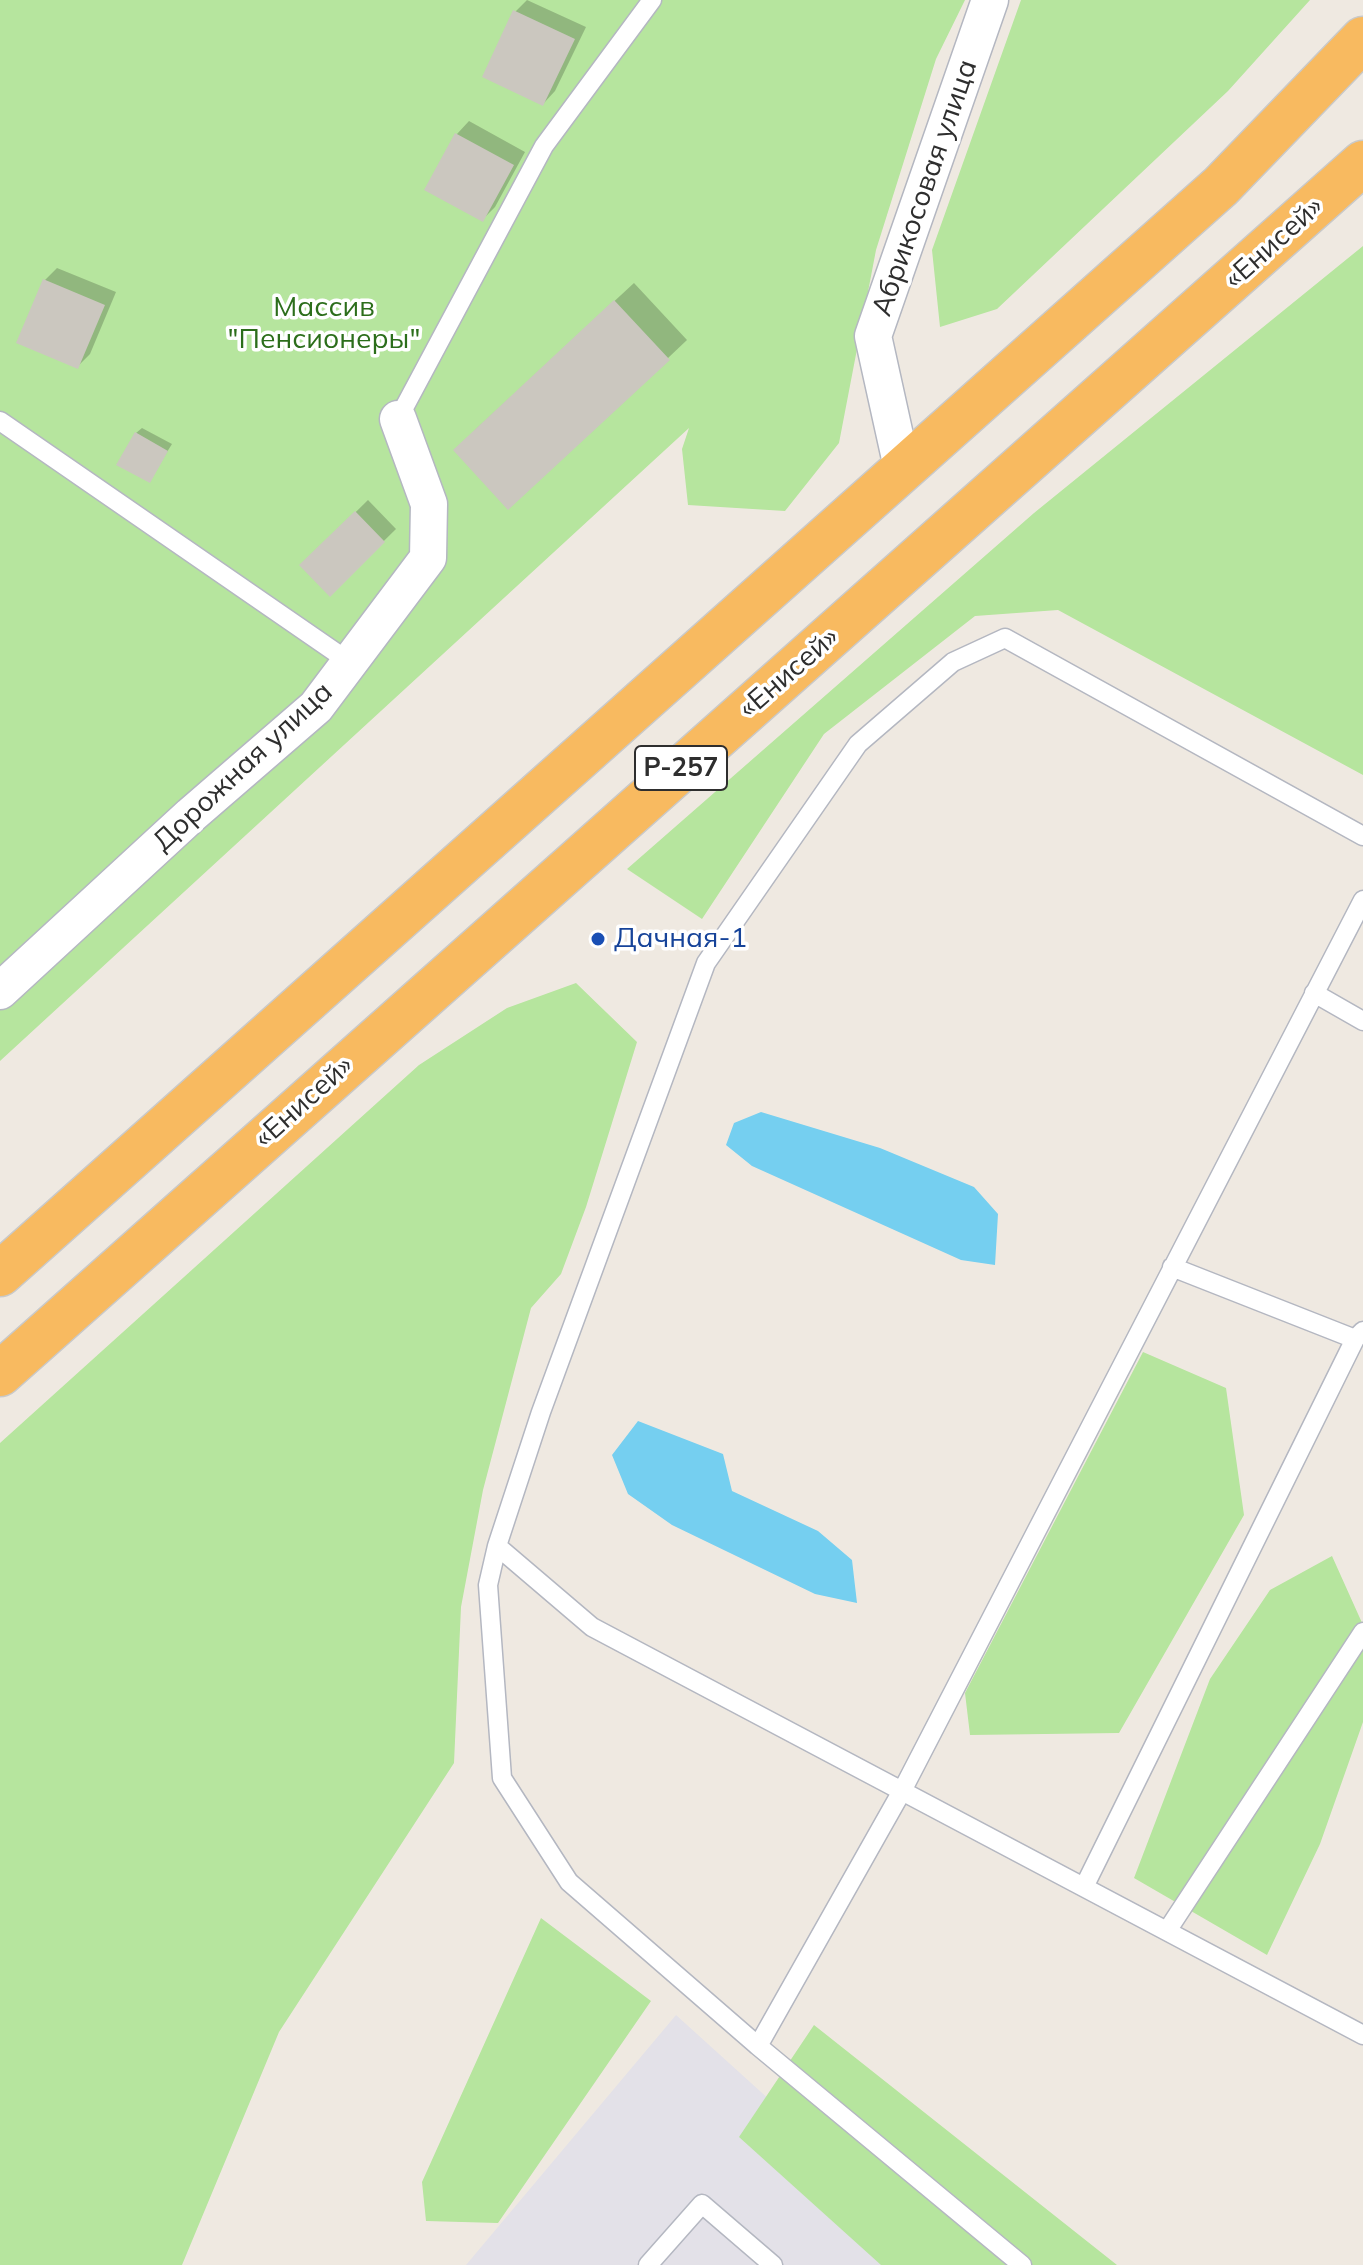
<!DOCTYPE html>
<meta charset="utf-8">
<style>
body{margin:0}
canvas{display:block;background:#efe9e1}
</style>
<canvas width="1363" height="2265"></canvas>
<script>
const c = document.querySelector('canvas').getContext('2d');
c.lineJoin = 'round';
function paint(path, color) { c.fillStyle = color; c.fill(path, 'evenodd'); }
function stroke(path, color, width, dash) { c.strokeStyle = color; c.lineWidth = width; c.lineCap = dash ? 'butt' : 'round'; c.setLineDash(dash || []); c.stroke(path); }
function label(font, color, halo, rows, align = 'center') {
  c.font = font + ' Mulish,sans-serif'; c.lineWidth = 7; c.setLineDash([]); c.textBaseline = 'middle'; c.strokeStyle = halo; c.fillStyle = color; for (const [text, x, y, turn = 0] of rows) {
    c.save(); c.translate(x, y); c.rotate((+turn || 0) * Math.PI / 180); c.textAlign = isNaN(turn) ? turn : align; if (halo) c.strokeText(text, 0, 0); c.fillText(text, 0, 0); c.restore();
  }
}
const industrial = new Path2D(`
 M676,2015L952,2265H466Z`);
const green = new Path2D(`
 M0,0H965L936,59L876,250L839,443L785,511L688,505L682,449L689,428L0,1061Z
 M1021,0H1310L1228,91L997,309L940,327L932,250Z
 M1363,246V775L1058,610L975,616L824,734L702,919L627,869L1034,513Z
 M576,983L637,1042L586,1207L561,1274L531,1308L483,1490L461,1607L454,1763L279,2032L182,2265H0V1443L419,1065L507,1008Z
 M1143,1352L1226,1388L1244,1515L1119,1733L970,1735L965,1693Z
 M1332,1556L1363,1625V1722L1320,1844L1267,1955L1134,1878L1210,1679L1270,1590Z
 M541,1918L651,2001L498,2223L426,2221L422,2182Z
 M814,2025L1117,2265H881L739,2137Z`);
const water = new Path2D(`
 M761,1112L880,1148L974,1187L998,1214L995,1265L961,1260L752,1166L726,1145L734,1123Z
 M638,1421L723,1454L732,1491L818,1531L852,1560L857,1603L815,1594L672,1525L628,1494L612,1455Z`);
const shadow = new Path2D(`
 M527,0L586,27L555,91L543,104L515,12Z
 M469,121L525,152L495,207L482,220L427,190L457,134Z
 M57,268L116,292L90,354L78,366L45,280Z
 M634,283L687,340L668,358L474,431Z
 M142,428L172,444L149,481L136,433Z
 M368,500L396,529L330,594L302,565Z`);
const building = new Path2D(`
 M513,10L575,39L543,106L482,77Z
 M455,133L514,165L483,222L424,190Z
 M43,279L105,305L78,369L16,343Z
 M614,300L670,360L508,510L453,450Z
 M135,432L168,451L150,483L116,465Z
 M355,511L385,542L330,597L299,565Z`);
const service = new Path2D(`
 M398,419L544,146L652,0
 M0,421L351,663
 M1314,993L1363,1021
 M1172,1267L1355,1339
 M497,1546L592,1627L1363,2035
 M1084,1887L1355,1339L1363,1331
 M1167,1931L1363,1632
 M758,2046L902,1791L1363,900
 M648,2265L702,2204L773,2265
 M1022,2265L758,2046L569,1882L502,1778L488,1585L497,1546L541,1412L706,963L858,744L953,662L1005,638L1363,836`);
const minor = new Path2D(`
 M903,472L873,336L990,0
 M0,991L191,815L316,707L428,558L429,504L398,419`);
const trunk = new Path2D(`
 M0,1274L1221,186L1363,39
 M0,1374L1363,163`);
const markers = [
 [598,939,8,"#1a4fb4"]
];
const shields = [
 [681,768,92]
];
const shieldNames = [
 ["Р-257",681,768]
];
const streetNames = [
 ["Абрикосовая улица",925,188,-71],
 ["«Енисей»",1274,243,-42],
 ["«Енисей»",789,673,-41],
 ["Дорожная улица",243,767,-43],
 ["«Енисей»",304,1102,-42]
];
const parkNames = [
 ["Массив",324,308],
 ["\"Пенсионеры\"",324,340]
];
const transitNames = [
 ["Дачная-1",614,939]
];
paint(industrial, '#e3e1e8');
paint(green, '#b6e59e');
paint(water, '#75cff0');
paint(shadow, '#0003');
paint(building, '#cbc7bf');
stroke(service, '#b4b7c1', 21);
stroke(minor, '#b4b7c1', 39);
stroke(trunk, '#c9c9c9', 47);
stroke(service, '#fff', 18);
stroke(minor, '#fff', 36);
stroke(trunk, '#f8ba60', 44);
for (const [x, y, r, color] of markers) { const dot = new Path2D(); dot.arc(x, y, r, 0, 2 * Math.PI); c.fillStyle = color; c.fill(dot); stroke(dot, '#fff', 3); }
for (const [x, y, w] of shields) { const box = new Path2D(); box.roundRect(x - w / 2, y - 22, w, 44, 6); c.fillStyle = '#fff'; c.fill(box); stroke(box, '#2e2e2e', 2); }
label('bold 26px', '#2e2e2e', null, shieldNames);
label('28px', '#2e2e2e', '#fff', streetNames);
label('28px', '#2c6e1b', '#fff', parkNames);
label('28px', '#164399', '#fff', transitNames, 'left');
</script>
